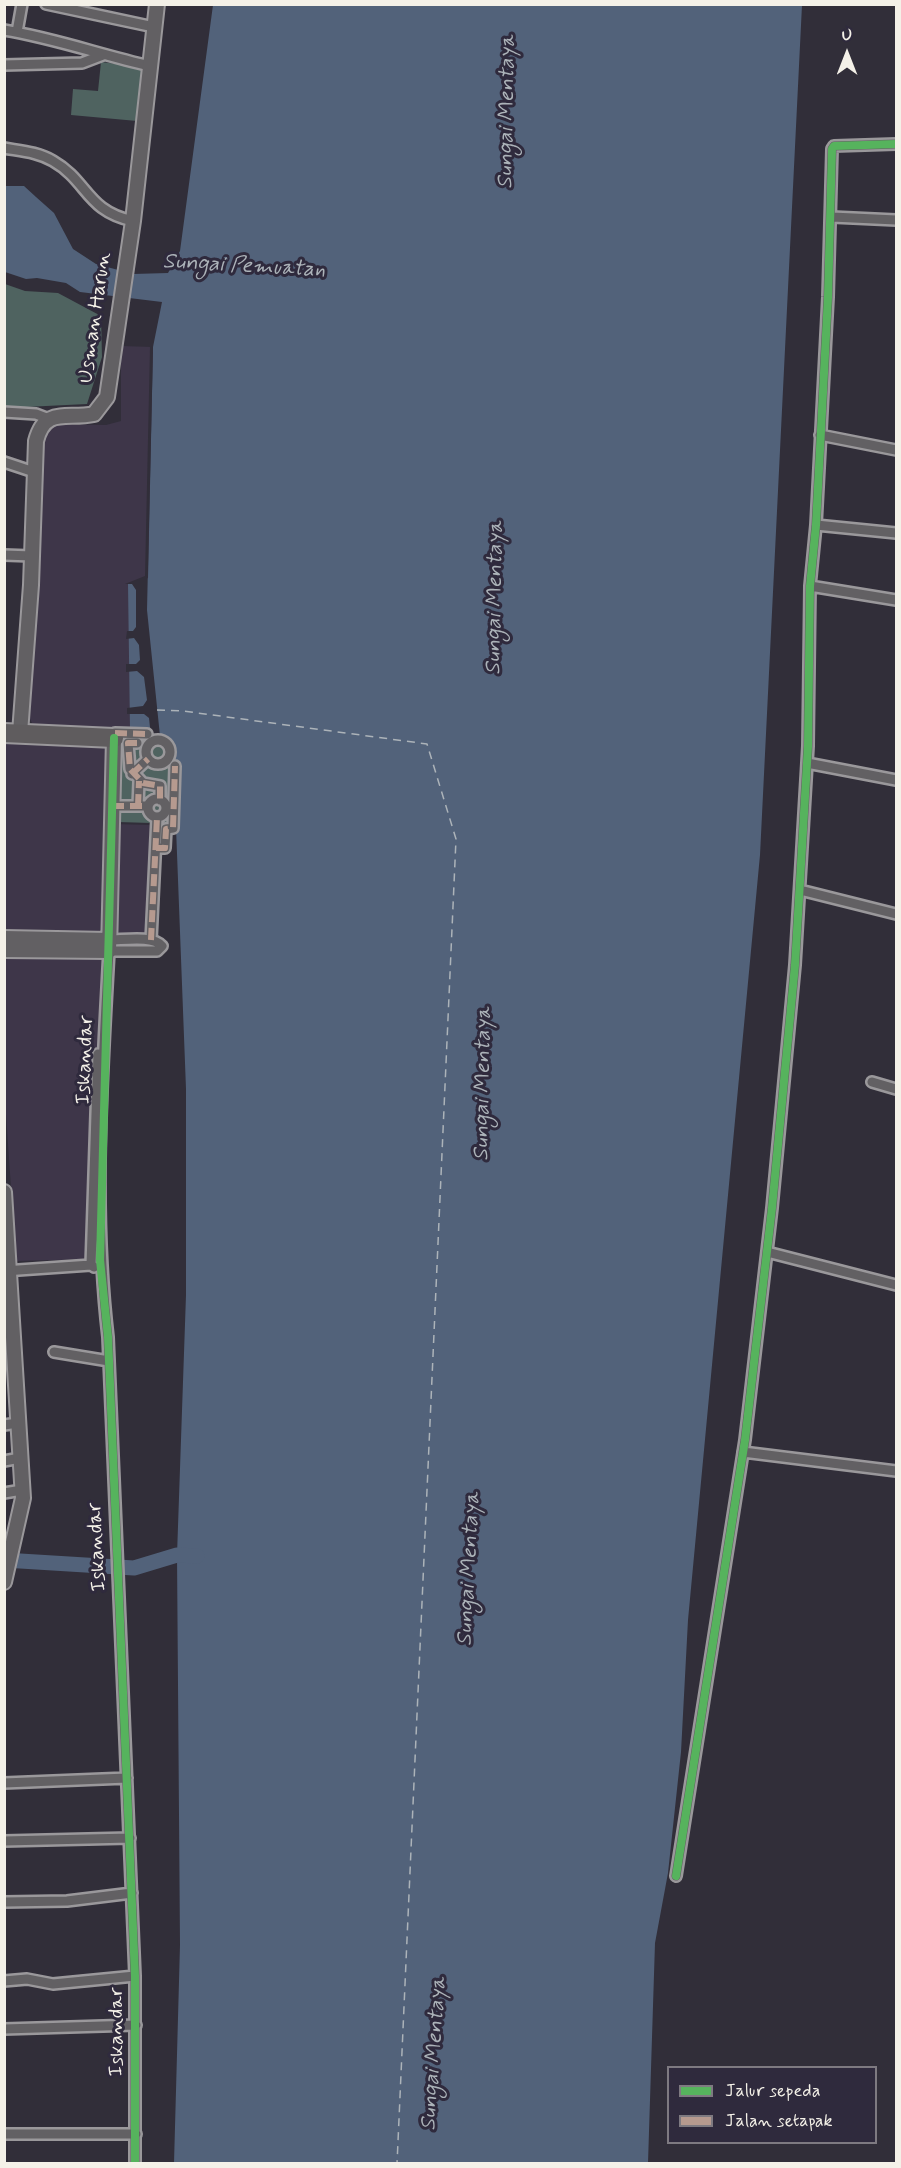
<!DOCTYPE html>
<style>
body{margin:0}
#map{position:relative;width:901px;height:2168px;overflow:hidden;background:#312e39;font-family:Mynerve,sans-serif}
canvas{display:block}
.frame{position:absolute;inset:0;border:6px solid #f4f1e8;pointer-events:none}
.legend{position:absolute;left:667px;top:2066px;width:210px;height:78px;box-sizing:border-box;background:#2f2a3d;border:2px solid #7e7a81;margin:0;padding:8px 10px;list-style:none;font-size:18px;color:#f4f1e8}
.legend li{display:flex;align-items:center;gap:12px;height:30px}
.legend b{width:30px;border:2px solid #7e7a81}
.north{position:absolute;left:817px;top:24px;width:60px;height:60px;-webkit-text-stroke:4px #2f2a3d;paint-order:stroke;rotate:0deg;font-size:16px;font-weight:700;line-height:24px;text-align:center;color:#f4f1e8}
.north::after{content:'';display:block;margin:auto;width:21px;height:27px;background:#f4f1e8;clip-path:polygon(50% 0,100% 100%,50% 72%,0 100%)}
</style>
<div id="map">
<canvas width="901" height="2168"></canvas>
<div class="frame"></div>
<ul class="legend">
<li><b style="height:8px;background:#56b35d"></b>Jalur sepeda</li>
<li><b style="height:8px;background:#b69a8f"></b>Jalan setapak</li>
</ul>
<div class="north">U</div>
</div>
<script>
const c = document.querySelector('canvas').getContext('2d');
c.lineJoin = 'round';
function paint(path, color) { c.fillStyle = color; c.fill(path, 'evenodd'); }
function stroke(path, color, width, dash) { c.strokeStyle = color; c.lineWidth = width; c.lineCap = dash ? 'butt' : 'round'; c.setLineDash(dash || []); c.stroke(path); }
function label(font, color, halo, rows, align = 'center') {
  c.font = font + ' Mynerve,sans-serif'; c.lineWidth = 6; c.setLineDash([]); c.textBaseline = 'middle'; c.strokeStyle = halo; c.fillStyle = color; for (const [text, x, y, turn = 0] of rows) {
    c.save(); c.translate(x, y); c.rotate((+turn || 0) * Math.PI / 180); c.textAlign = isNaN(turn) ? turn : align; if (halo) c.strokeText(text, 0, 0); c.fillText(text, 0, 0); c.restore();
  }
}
const built = new Path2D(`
 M121,346L153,347L147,610L160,736L34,727L29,717L41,437L53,424L106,425L121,421Z
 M4,741L109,746L104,935L5,934Z
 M114,824L150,825L147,935H110Z
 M4,953L104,955L96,1259L16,1261L5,1100Z`);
const green = new Path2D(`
 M101,62L142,67L137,121L71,115L73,89L98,91Z
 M5,284L25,291L58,293L101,316L102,357L87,404L5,408Z
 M122,736C138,737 166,731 173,749L175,830H151V823L118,822Z`);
const water = new Path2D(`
 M213,5H802L760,855L688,1620L681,1752L668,1873L655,1943L648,2163H174L180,1945L177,1555L186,1295V1089L173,749L166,739L149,737L130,730L128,584L148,578L153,347L162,302L80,292L66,283L37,278L26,279L5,272V186H24L36,197L54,213L73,249L96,264L133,274L168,273L180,251Z`);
const pier = new Path2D(`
 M150,347H153L147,610L160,736L151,737L149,718L144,714H127V708L143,706L147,700L144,677L137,671L126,672V664H136L140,660L139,645L134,638L126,639L127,631H133L136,627V590L132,584H125L145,576Z`);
const river = new Path2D(`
 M4,1560L134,1568L177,1555L197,1556`);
const ferry = new Path2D(`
 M157,710L183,711L427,744L456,839L397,2164`);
const street = new Path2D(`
 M46,4L154,27
 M4,30C54,38 101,55 150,66
 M17,32L22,4
 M4,65L82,63L103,55
 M4,148C21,151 38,152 53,161C88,181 86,211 133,221
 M832,217L896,220
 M4,412L36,414L49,419
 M820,435L896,450
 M4,462L34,472
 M816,525L896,533
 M4,555L32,556
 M810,586L896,600
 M115,733L147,734
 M146 752a12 12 0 1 1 24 0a12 12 0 1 1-24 0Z
 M137,743H128L130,769L143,783L160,786V800
 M807,763L896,780
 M132,774L148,759
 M148 808a9 9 0 1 1 18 0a9 9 0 1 1-18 0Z
 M112,806H148
 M138,806L139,781
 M156,848H165L166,829L173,828L175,766
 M800,890L896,914
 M109,940C124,940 153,935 162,946L157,951H109C102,1079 93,1210 108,1337L135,1976V2164
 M151,940L157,817
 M872,1082L896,1089
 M767,1252L896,1285
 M91,1265L98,1054
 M4,1271L91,1265L94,1267
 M54,1352L109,1361
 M4,1425L18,1423
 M743,1452L896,1471
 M4,1461L20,1458
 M4,1493L22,1490
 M4,1783L127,1778
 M4,1841L130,1838
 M676,1876L745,1440L772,1208L795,965L808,746L810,586L816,525L828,297L832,149L834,146L896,144
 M4,1902L67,1901L132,1893
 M4,1981L27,1979L53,1984L135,1976
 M4,2029L136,2025
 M4,2134H136`);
const secondary = new Path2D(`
 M20,733L31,585L36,441C45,406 67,420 94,414L107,397L133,221L157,4
 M4,938L109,940
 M4,950L109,951L114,738
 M4,1192L23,1498L4,1582`);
const highway = new Path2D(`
 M4,733L114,738`);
const quiet = new Path2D(`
 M115,733L147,734
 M137,743H128L130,769L143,783L160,786V800
 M132,774L148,759
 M112,806H148
 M138,806L139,781
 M156,848H165L166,829L173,828L175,766
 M151,940L157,817`);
const cycleway = new Path2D(`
 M114,738L100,1260L108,1337L135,1976V2164
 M676,1876L745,1440L772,1208L795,965L808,746L810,586L816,525L828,297L832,149L834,146L896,144`);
const streetNames = [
 ["Usman Harun",96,318,-82],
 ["Iskandar",86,1060,-88],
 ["Iskandar",98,1547,-93],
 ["Iskandar",118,2032,-90]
];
const waterNames = [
 ["Sungai Mentaya",508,112,-89],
 ["Sungai Pemuatan",244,267,3],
 ["Sungai Mentaya",496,598,-89],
 ["Sungai Mentaya",484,1084,-89],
 ["Sungai Mentaya",470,1569,-87],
 ["Sungai Mentaya",435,2054,-86]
];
paint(built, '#3e3649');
paint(green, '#4f6360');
paint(water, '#52627a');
paint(pier, '#312e39');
stroke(river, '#52627a', 15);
stroke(ferry, '#acb3b9', 1.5, [8, 6]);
stroke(street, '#9a989b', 14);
stroke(secondary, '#9a989b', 18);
stroke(highway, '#9a989b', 22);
stroke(street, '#626063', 9);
stroke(secondary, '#626063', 14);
stroke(highway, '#5f5c5e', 18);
stroke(quiet, '#b69a8f', 6, [12, 6]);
stroke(cycleway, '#56b35d', 8);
label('21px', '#f4f1e8', '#2f2a3d', streetNames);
label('italic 22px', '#acb3b9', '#2f2a3d', waterNames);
</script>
